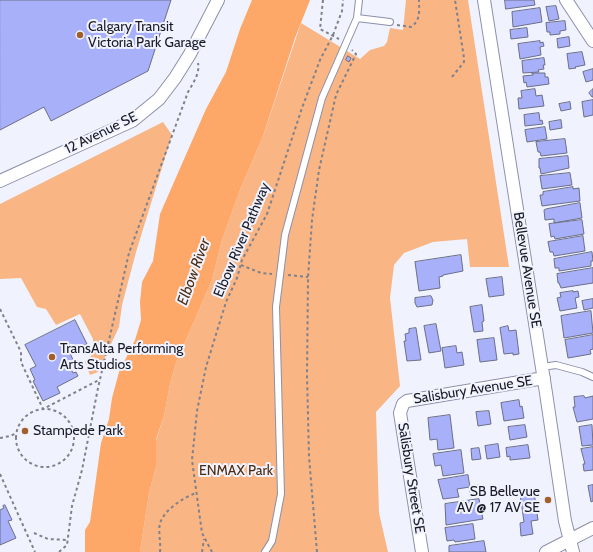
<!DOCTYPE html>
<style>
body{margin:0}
canvas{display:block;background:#f0f2fe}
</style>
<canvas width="593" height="552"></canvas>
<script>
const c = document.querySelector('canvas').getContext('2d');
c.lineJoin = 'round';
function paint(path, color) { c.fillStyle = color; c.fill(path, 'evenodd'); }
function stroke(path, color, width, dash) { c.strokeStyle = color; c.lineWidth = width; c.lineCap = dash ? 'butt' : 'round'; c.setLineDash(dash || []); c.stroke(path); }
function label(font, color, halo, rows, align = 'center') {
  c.font = font + ' Cabin,sans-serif'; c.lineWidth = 4; c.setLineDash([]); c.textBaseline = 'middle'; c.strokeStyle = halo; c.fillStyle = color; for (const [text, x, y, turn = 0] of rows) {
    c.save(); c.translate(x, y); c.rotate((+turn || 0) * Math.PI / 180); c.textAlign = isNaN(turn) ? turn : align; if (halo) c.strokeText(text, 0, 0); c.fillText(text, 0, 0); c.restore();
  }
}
const green = new Path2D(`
 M406,0H468L509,267H470L467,239L433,242L404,253L394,265L390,298L400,386L376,412L379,513L388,552H140L149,493L156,467V440L164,416L170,384L176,363L212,280L222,240L240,190L263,136L301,23L360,59L370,50L384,46L387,42L390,28L403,30Z
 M163,122L172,135L136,252L122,305L119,327L98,372L90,375L85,362L93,354V339L80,314L56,325L46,309L37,307L21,278L0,279V204Z`);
const water = new Path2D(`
 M252,0H310L295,38L263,136L240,190L222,240L212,280L176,363L170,384L164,416L156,439V467L149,493L140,552H85V530L90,522L101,443L109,419L112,398L119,372L135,340L141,320L140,302L142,282L153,261L160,214L206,109L226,72L240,29Z`);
const building = new Path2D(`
 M0,0H171L148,71L51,121L44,107L0,130Z
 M505,0H534L535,5L506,9Z
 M556,6L559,19L549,21L546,7Z
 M540,8L542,22L513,27L512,12Z
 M565,21L566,30L560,31V34L550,35V32H547L546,23Z
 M527,28L528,37L511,39L510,30Z
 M569,37L570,46L558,48L557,39Z
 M540,41V43L543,42L544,46L540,47L541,55L520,59L518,44Z
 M582,52L585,65L575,67L576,68L569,69L567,54Z
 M348,56L351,58L349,62L346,60Z
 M544,58L545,65H543L544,69L538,70L539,72L523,73L522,61Z
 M593,69V80L586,82L583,72Z
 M532,73H545V77H548L549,84L527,87L526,82L524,83L523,76L533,75Z
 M535,89L536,96L542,95L544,106L519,109L518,98H522L521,91Z
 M593,89V97H592L589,93Z
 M593,100V115L584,117L582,102Z
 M570,102L571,109L561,111L559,104Z
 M539,113L540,121L542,120L543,124L525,126L524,115Z
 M561,120L562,128L550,130L549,122Z
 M545,127L547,139L527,142L525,130Z
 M565,139L567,153L541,156L540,152H538L536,142Z
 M568,156L569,168L541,174L540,168H539V159Z
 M570,173L572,185L542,189L540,176Z
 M573,187V189L579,188L580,201L542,206L540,195H543V192Z
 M580,203L582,218L554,223V219L545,220L544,210L546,209Z
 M582,220L584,234L555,239L554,236L551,237L549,224Z
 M583,236L585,251L554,256L553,252H550L548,242Z
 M592,252L593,261H591V266L559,271V268H555L554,259Z
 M461,255L463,271L443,275V276L439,277L440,288L419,291L415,262Z
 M593,268V283L561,288L559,283H558L557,274Z
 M502,277L504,295L489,297L486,279Z
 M573,291V292L578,291L579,297L575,298L577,308L560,311L557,298L561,297L560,293Z
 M431,296L433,300L432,305L417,307L415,303V298Z
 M593,299V308L584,310L582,301Z
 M482,305L484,321L482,322L483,331L474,332L470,307Z
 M591,311L593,333L564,338L561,316Z
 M75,320L87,344L70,353L74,362L69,365L73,373L76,372L78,376L57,387L60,393L43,401L33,381L35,380L30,369L36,366L25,345Z
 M436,324L441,351L429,353L424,326Z
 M508,326L509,331L516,330L519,354L513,355V353L504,354L500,328Z
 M416,328L421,360L407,361L404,341H406L405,334L409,333V329Z
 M593,335V349L590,350L591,354L568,358L565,340Z
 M494,338L497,360L480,362L477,340Z
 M456,346L457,353L462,352L464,365L445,368L442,348Z
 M584,396L585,398L593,396V419L577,422L573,407H575L574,397Z
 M519,400L520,407L522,406L524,418L504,421L501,403Z
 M489,411L491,424L478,426L476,412Z
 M450,415L454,448L438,450L437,439L430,440L428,418Z
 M525,425L527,437L510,440L508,427Z
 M592,425L593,445L582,446L579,427Z
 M498,444L500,457L487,459L485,446Z
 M528,445L530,458L510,460V456L507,457L506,448Z
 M593,447V470L584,471L583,464H585L581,449Z
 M479,448L481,459L472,460L471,449Z
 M461,450L464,473L443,476L441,465L435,466L433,454Z
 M468,475L470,487L457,489L459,497L443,499L438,480Z
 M481,485L483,495L471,497L469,487Z
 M593,485V501L591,502L588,486Z
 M534,492L538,520L531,521L533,534L521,536L520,523L524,522L520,494Z
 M479,499L483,519L446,525L445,504Z
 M5,505L12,520L8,521L16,538L0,545V510L4,508L3,506Z
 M473,524L475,539L455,542L454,540L447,541L445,528Z
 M484,541L486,552H449V546Z`);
const path = new Path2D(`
 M323,0L320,29L339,39
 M397,25L411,27C421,20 419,11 419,0
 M452,77L464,62V58L455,0
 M241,265L261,273L272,274
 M288,275L308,277
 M0,309L21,352V362L43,409L99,380
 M16 438a29 29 0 1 1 58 0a29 29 0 1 1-58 0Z
 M0,438L10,436L17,433
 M0,474L35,552
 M34,533L48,539L67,540
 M59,552L67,545L72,506L82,470L98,388L129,253L188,92C193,83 200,74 198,63
 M160,552C161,543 158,532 160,523C165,509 183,498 196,493
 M202,552L204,539
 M212,552L202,533L192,460L197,411L206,367L226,302L237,278L242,260L267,214L302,108L320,60L333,35L342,11L343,0
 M317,552L309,457L307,375L308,278L312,220L319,170L336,95L356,54L352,50`);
const service = new Path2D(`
 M357,18L390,22
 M542,367L556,365L582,372L593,377
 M265,552L272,541L281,494L276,307L285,235L322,98L357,18L359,0`);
const minor = new Path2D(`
 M484,0L546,393L565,521L573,552
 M566,0L593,41
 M0,181L132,121L159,99L175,78L190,54L218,0
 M422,552L400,413L403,404L407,401L544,378
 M546,552L593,528`);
const markers = [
 [80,35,4,"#a1602b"],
 [52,357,4,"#a1602b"],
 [25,431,4,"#a1602b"],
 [548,500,4,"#a1602b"]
];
const poiNames = [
 ["Calgary Transit",88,27],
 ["Victoria Park Garage",88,43],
 ["TransAlta Performing",60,349],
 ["Arts Studios",60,365],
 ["Stampede Park",33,431],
 ["SB Bellevue",540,492,"right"],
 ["AV @ 17 AV SE",540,508,"right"]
];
const streetNames = [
 ["12 Avenue SE",101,133,-26],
 ["Elbow River Pathway",242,240,-67],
 ["Bellevue Avenue SE",527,270,81],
 ["Salisbury Avenue SE",473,390,-9],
 ["Salisbury Street SE",411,478,81]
];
const parkNames = [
 ["ENMAX Park",236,471]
];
const waterNames = [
 ["Elbow River",194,272,-70]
];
paint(green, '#f9b583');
paint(water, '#fda868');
paint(building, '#a7b0f8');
stroke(building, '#6b6f88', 1);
stroke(service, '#8c90ab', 8);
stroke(minor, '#8c90ab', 14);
stroke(path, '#7f818c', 2, [3, 3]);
stroke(service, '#fff', 6);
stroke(minor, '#fff', 12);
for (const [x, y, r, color] of markers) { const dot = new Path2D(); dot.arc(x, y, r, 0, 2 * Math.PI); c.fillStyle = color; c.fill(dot); stroke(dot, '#f0f2fe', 1.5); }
label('14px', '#181a24', '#f0f2fe', poiNames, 'left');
label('14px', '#181a24', '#f0f2fe', streetNames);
label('14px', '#4c2b0f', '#f0f2fe', parkNames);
label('italic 15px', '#4d2c10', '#f0f2fe', waterNames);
</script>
